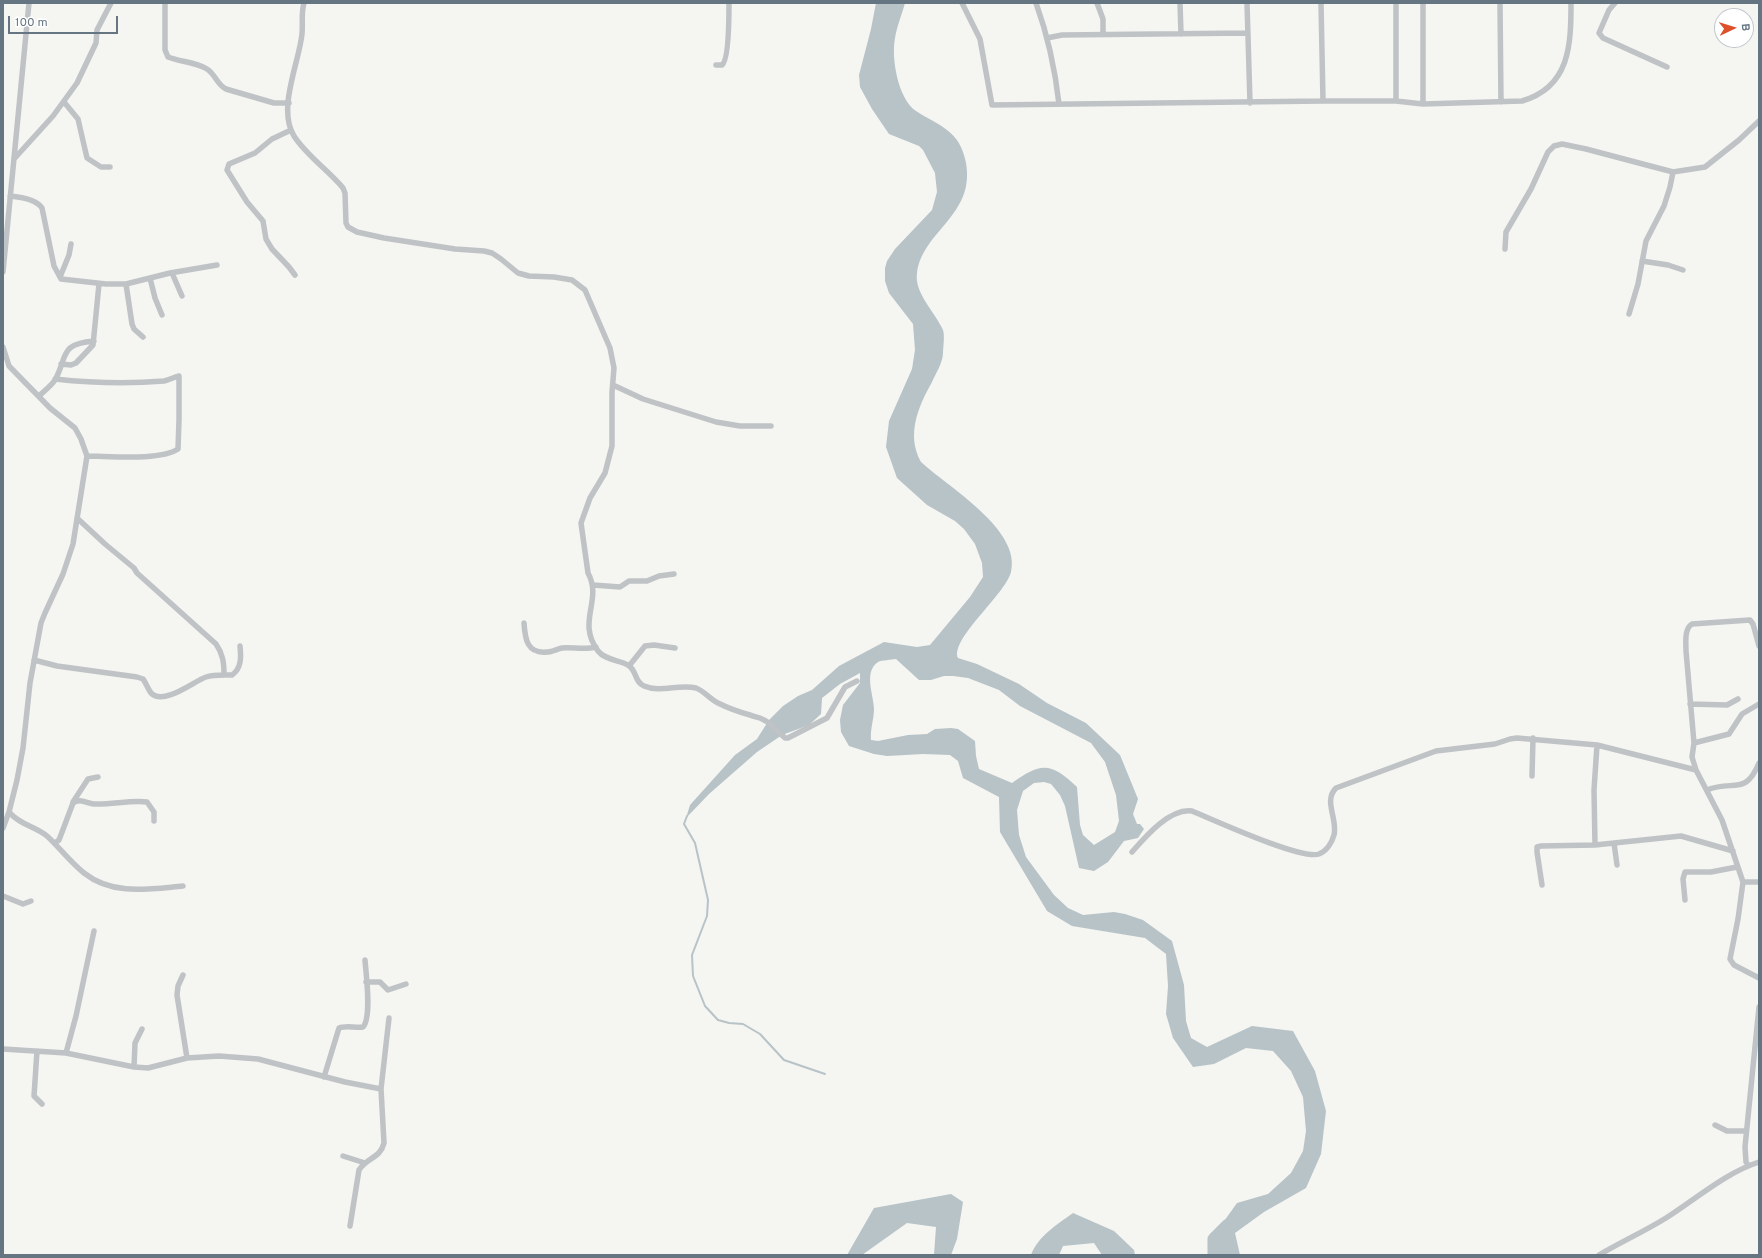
<!DOCTYPE html>
<style>
body{margin:0}
#map{position:relative;width:1762px;height:1258px;overflow:hidden;background:#f5f5f2;font-family:Overpass,sans-serif}
canvas{display:block}
.frame{position:absolute;inset:0;border:4px solid #657682;pointer-events:none}
.north{position:absolute;left:1714px;top:8px;width:40px;height:40px;box-sizing:border-box;background:#fff;border:1px solid #c1c8cd;border-radius:50%;rotate:86deg;font-size:11px;font-weight:700;line-height:16px;text-align:center;color:#657682}
.north::after{content:'';display:block;margin:auto;width:14px;height:18px;background:#de5029;clip-path:polygon(50% 0,100% 100%,50% 72%,0 100%)}
.scale{position:absolute;left:8px;top:16px;width:110px;height:18px;box-sizing:border-box;border:2px solid #657682;border-top:0;padding-left:5px;font-size:12px;line-height:14px;white-space:nowrap;color:#657682;-webkit-text-stroke:3px #fff;paint-order:stroke}
</style>
<div id="map">
<canvas width="1762" height="1258"></canvas>
<div class="frame"></div>
<div class="north">B</div>
<div class="scale">100 m</div>
</div>
<script>
const c = document.querySelector('canvas').getContext('2d');
c.lineJoin = 'round';
function paint(path, color) { c.fillStyle = color; c.fill(path, 'evenodd'); }
function stroke(path, color, width, dash) { c.strokeStyle = color; c.lineWidth = width; c.lineCap = dash ? 'butt' : 'round'; c.setLineDash(dash || []); c.stroke(path); }
const water = new Path2D(`
 M876,3H905C902,14 897,26 895,38C891,58 898,99 916,111C939,126 960,130 966,163C975,216 923,230 917,273C914,293 935,312 943,330C945,336 943,347 943,354C942,364 936,373 932,382C918,407 906,435 921,462C947,486 1022,530 1011,572C1005,595 950,639 958,658L977,664L1019,684L1047,703L1086,723L1120,755L1138,799L1133,814L1137,824H1140L1144,829L1138,838L1124,841L1108,862L1094,871L1079,868L1065,806L1060,795L1051,784L1044,782L1034,783L1023,791L1017,810L1019,835L1026,857L1054,895L1068,908L1083,915L1114,912L1125,914L1143,920L1172,941L1184,985L1186,1021L1191,1038L1207,1047L1252,1026L1293,1031L1315,1071L1326,1111L1321,1154L1306,1188L1264,1212L1235,1233L1240,1255H1216L1217,1231L1237,1203L1268,1194L1291,1173L1303,1151L1306,1131L1303,1097L1291,1071L1273,1051L1246,1048L1214,1064L1193,1067L1173,1038L1166,1014L1168,986L1166,954L1145,938L1072,926L1047,911L1000,832L999,797L963,778L958,761L950,755L923,754L887,756L874,754L849,746L841,732L840,720L843,705L860,683V673L840,684L822,698L821,714L809,725L782,735L757,752L709,794L686,818L690,805L735,755L757,739L769,720L783,706L798,696L812,690L839,666L884,642L917,647L930,645L970,597L983,577L982,563L975,544L964,529L955,521L927,505L897,478L886,447L889,421L912,369L915,350L913,324L889,293L885,281V268L887,261L895,249L932,210L937,192L935,173L923,150L919,146L889,134L872,109L860,87L859,75L871,29ZM896,659L919,680H931L944,676H953L968,678L999,690L1020,706L1091,743L1105,762L1116,795L1119,821L1115,832L1094,845L1083,835L1080,825L1077,787C1051,762 1041,762 1012,783L979,769L976,756L975,741L958,729L951,728L935,729L927,734L908,735L878,741L871,740C870,729 874,719 874,709C874,696 863,672 878,662C882,660 891,660 896,659Z
 M951,1194L963,1202L957,1239L951,1255H934L936,1227L907,1223L862,1255H847L874,1208Z
 M1073,1213L1114,1231L1134,1250L1135,1255H1102L1094,1243L1063,1246L1059,1255H1031C1038,1236 1058,1224 1073,1213Z`);
const stream = new Path2D(`
 M687,816L684,824L695,843L708,900L707,916L692,955L693,976L705,1006L718,1020L729,1023L743,1024L760,1034L784,1060L825,1074`);
const river = new Path2D(`
 M1214,1255V1239L1228,1225`);
const minor = new Path2D(`
 M165,3V50L168,57C180,62 196,62 207,69C216,75 217,85 226,89L274,103H289
 M304,3C301,13 303,23 302,34C299,63 277,109 294,136C306,155 329,171 343,188L345,193L346,223L348,227L357,232L384,238L455,249L484,251L492,253L501,259L518,273L529,276L554,277L572,280L585,290L610,348L614,368L612,392V446L605,473L590,498L581,523L588,573C603,600 576,622 598,651C605,660 619,660 628,665C637,670 634,682 644,686C660,693 679,684 696,688C704,691 710,699 718,703C728,708 739,712 750,715C754,717 760,717 764,720C772,724 778,732 785,738H788L827,718L845,687L857,681
 M962,3L980,39L992,105L1323,101H1396L1423,104L1522,101C1570,87 1571,45 1571,3
 M1036,3C1048,36 1055,69 1059,104
 M1097,3L1103,19V34
 M1180,3L1181,34
 M1247,3L1250,103
 M1321,3L1323,101
 M1500,3L1501,102
 M1615,3L1609,10L1599,33L1603,38L1667,67
 M1047,38L1062,35L1248,33
 M716,65H722C729,60 729,14 729,3
 M1396,101V3
 M64,102L78,119L87,158L101,167H110
 M1423,104V3
 M291,130L272,139L255,153L229,164L227,170L247,202L263,221L266,239L272,249L289,267L295,275
 M14,159L53,116L77,83L96,43L97,30L111,3
 M10,196C21,197 36,199 42,208L54,266L61,279L106,284H126L170,273L217,265
 M1505,249L1506,232L1531,189L1548,152L1554,146L1562,144L1586,149L1673,172L1705,167L1739,140L1759,121
 M1642,261L1668,265L1683,270
 M3,272L29,3
 M172,273L182,296
 M60,277L69,255L71,244
 M150,278L155,298L162,315
 M126,284L132,324L134,329L143,337
 M1629,314L1638,284L1646,241L1664,206L1670,187L1673,172
 M3,347L9,366L50,408L75,428L81,439L87,456L73,544L63,574L45,613L41,623L30,683L23,748L17,780L9,812L3,828
 M61,364L71,365L76,363L93,345L99,284
 M55,379C91,383 128,384 164,381C169,380 174,377 179,376V420L178,449C160,461 109,456 87,456
 M613,385L643,399L716,422L740,426H771
 M39,396C44,391 51,386 55,380C68,356 59,344 94,341
 M77,518L105,544L134,568L137,573L216,644C223,654 224,663 224,674
 M593,585L620,587L629,581H647L659,576L674,574
 M524,623C525,639 527,654 547,652C552,652 557,649 562,648C573,647 584,650 596,647
 M34,660L57,666L137,677L143,679C146,683 148,689 151,693C164,706 194,681 206,677C215,674 223,675 232,675C242,668 241,656 240,646
 M629,666L645,646L654,645L675,648
 M1690,704L1727,705L1738,699
 M1694,743L1729,734L1742,714L1759,704
 M1696,770L1692,757L1694,743L1686,651C1686,642 1684,629 1692,624L1750,620L1753,624L1759,646
 M1532,776L1533,738
 M1707,790C1733,779 1745,797 1759,763
 M73,802L88,779L98,777
 M9,812C20,825 35,826 47,836C60,848 70,862 84,873C113,896 149,889 183,886
 M55,843L59,840L73,803C80,798 86,803 94,804C111,805 130,800 147,802L154,812V821
 M1614,843L1617,865
 M1595,845L1594,790L1597,745
 M1132,852C1146,836 1170,808 1192,811C1214,820 1301,860 1319,854C1327,851 1332,842 1334,835C1338,819 1323,801 1336,788L1436,751L1495,744L1510,739L1517,738L1597,745L1696,770L1722,820L1743,882H1759
 M1743,882L1738,919L1730,959L1734,965L1759,978
 M1542,885L1537,852V847L1541,846L1595,845L1681,836L1733,851
 M3,896L23,904L31,901
 M1685,900L1683,879L1685,872H1711L1737,867
 M183,975L178,986L177,995L187,1058
 M366,982H380L388,990L406,984
 M3,1049L66,1053L134,1067L148,1068L187,1058L219,1056L258,1059L345,1082L381,1089
 M37,1051L34,1096L42,1104
 M66,1053L76,1016L94,931
 M134,1067L135,1043L142,1029
 M324,1077L339,1028C346,1025 355,1028 363,1027C372,1017 366,974 365,960
 M1715,1125L1727,1131H1746
 M343,1156L365,1163
 M1748,1165L1746,1162L1745,1147L1759,1007
 M350,1226L359,1170C367,1157 380,1159 384,1143L381,1089L389,1018
 M1599,1255C1621,1242 1645,1231 1666,1218C1696,1199 1725,1173 1759,1162`);
paint(water, '#b7c3c7');
stroke(stream, '#b7c3c7', 2);
stroke(river, '#b7c3c7', 13);
stroke(minor, '#bfc3c6', 5.5);
</script>
